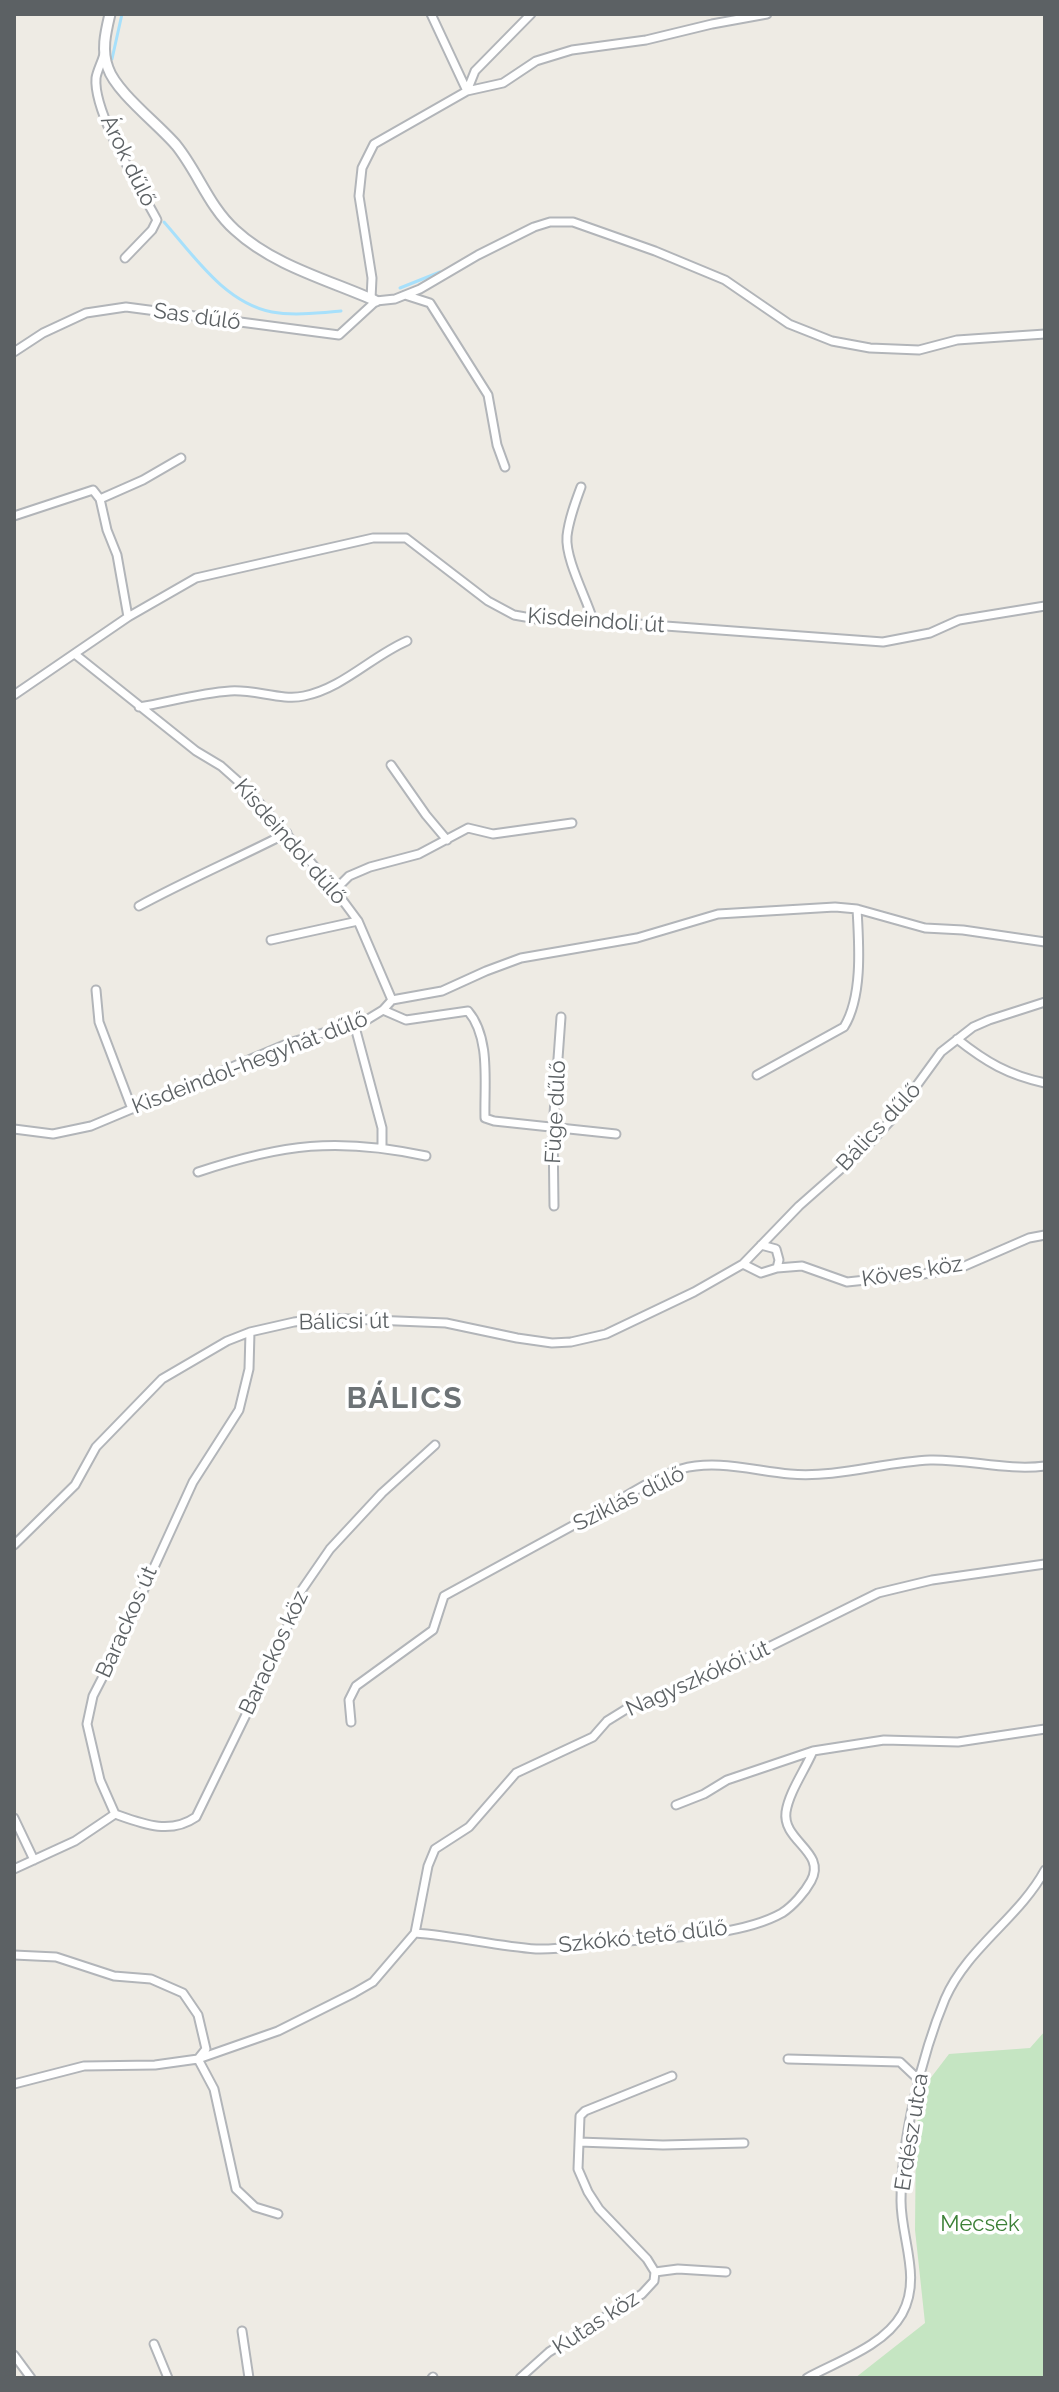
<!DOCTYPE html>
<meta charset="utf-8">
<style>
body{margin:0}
#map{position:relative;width:1059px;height:2392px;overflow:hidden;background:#eeebe4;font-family:Raleway,sans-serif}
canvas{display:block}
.frame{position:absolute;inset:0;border:16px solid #5c6164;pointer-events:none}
</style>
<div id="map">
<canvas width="1059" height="2392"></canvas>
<div class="frame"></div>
</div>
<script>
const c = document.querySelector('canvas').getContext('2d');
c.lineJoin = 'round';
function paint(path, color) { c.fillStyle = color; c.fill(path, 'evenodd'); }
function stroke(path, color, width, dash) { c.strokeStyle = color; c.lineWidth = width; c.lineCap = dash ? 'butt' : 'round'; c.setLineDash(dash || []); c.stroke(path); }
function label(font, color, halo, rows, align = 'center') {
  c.font = font + ' Raleway,sans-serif'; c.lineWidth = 7; c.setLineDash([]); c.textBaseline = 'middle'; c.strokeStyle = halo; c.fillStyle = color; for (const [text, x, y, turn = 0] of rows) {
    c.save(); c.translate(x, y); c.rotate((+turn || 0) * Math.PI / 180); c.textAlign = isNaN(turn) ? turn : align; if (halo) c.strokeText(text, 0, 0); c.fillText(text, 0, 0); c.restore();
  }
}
const green = new Path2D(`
 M1045,2031V2378H855L925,2323L915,2230L916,2130L923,2088L949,2054L1030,2048Z`);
const stream = new Path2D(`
 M112,59L122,14
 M164,222C194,256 225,303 272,312C293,316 319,313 341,311
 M400,288L440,272`);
const minor = new Path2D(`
 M431,14L467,91L503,83L536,61L572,50L646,40L712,24L767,14
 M104,54C102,62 97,71 96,78C93,113 140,188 157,220L152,230L125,258
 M405,295L430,303L488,395L497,445L505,467
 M371,299L372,278L359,196L362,168L374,144L467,91L475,71L531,14
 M14,352L43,333L86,313L126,307L339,335L376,301L395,299L420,289L478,255L534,227L550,222H573L655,251L725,280L789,324L832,341L870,348L919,350L957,340L1045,334
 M581,487C575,503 569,519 567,536C565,559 586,597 593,620
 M100,499L143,480L181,458
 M14,516L93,490L100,499L107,530L117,555L128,617
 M76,655L196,751L221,766L249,791L335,890L358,921L392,1000
 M14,695L128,617L196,578L373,538H406L488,601L514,615L548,621L584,620L883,642L930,633L959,620L1045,606
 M139,707C169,702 200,693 230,691C254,689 282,701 304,696C343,688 372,656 407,641
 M391,765L426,815L447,840
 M335,890L349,876L370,867L419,854L468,828L493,834L572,823
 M139,906C187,880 238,858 287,833
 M271,940L358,921
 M96,990L99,1022L132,1109
 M383,1010L406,1020L468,1011C491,1038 484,1084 485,1118L494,1121L616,1134
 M355,1027L382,1128V1147
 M957,1039C986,1062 1008,1075 1045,1083
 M757,1075L844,1027C863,996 859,944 857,909
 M14,1129L53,1134L91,1126L289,1043L340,1028L355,1027L383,1010L392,1000L442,991L486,971L521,958L637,938L718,914L835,907L857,909L925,928L963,930L1045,942
 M198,1172C282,1144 338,1137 426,1156
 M554,1206L553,1128L561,1017
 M743,1264L761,1273L777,1268L779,1260L776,1249L761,1245
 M777,1268L802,1266L847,1282L923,1274L960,1268L1029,1238L1045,1235
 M14,1545L75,1485L96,1447L162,1379L227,1341L250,1332L294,1322L325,1318L446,1323L517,1338L552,1343L571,1342L606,1334L694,1292L743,1264L799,1206L867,1146L893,1118L941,1052L973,1027L989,1020L1045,1002
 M351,1722L349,1700L356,1686L433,1630L444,1596C498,1567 551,1537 605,1508C629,1495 654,1477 681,1469C716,1459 755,1471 790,1474C838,1478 883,1462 930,1460C968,1459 1007,1471 1045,1466
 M676,1805L704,1794L727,1780L813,1751
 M115,1814C143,1824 170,1835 196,1817L283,1639L299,1594L330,1549L382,1493L435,1445
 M14,1818L34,1860
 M14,1869L75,1841L115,1814L100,1780L87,1724L93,1696L113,1657L193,1482L239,1410L249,1369L250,1332
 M415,1933C456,1936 496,1946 536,1949C558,1950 581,1945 603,1943C654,1938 738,1938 782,1913C793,1906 805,1892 811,1881C827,1852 782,1841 786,1812C789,1792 805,1770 813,1751L884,1740L958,1742L1045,1729
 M14,1955L56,1957L114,1976L151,1979L183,1993L198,2015L206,2049L198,2059L214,2089L236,2189L255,2207L278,2214
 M788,2059L900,2062L918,2079
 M14,2084L84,2066L155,2065L198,2059L278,2031L354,1993L373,1982L415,1933L428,1866L435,1849L469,1827L516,1773L593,1737L607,1721L628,1708L694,1684L878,1593L932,1580L1045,1564
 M579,2142L663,2145L744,2143
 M655,2272L678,2269L726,2272
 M242,2331L249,2378
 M154,2344L168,2378
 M14,2355L31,2378
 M432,2378L433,2377
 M520,2378L549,2352L642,2294L654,2281L655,2272L647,2259L599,2209L588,2192L578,2169L580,2116L585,2111L672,2076
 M807,2378C838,2361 884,2346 902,2314C922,2278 901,2239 901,2201C901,2141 922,2054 945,1999C967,1948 1019,1918 1045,1870`);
const tertiary = new Path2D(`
 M110,14C106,31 101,50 108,68C116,92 158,124 176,145C198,172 209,207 235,230C274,266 329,280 376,301`);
const streetNames = [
 ["Árok dűlő",128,161,64],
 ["Sas dűlő",197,317,8],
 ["Kisdeindoli út",596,621,4],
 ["Kisdeindol dűlő",290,842,49],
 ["Kisdeindol-hegyhát dűlő",250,1063,-21],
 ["Füge dűlő",556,1112,-87],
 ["Bálics dűlő",879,1127,-47],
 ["Köves köz",912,1272,-9],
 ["Bálicsi út",344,1322,-1],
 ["Sziklás dűlő",629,1499,-26],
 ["Barackos út",127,1622,-66],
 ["Barackos köz",274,1653,-65],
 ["Nagyszkókói út",698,1679,-24],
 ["Szkókó tető dűlő",643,1937,-6],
 ["Erdész utca",912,2132,-81],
 ["Kutas köz",596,2323,-33]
];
const parkNames = [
 ["Mecsek",980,2224]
];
const districtNames = [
 ["BÁLICS",405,1399]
];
paint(green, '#c5e5c2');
stroke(stream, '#a7e0fb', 3);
stroke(minor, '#b2b5b9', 11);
stroke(tertiary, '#b2b5b9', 13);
stroke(minor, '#fff', 7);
stroke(tertiary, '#fff', 9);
label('22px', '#5c6164', '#fff', streetNames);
label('22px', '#3c8037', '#fff', parkNames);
c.letterSpacing = '2px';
label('bold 30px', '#6d7376', '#fff', districtNames);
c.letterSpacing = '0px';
</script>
